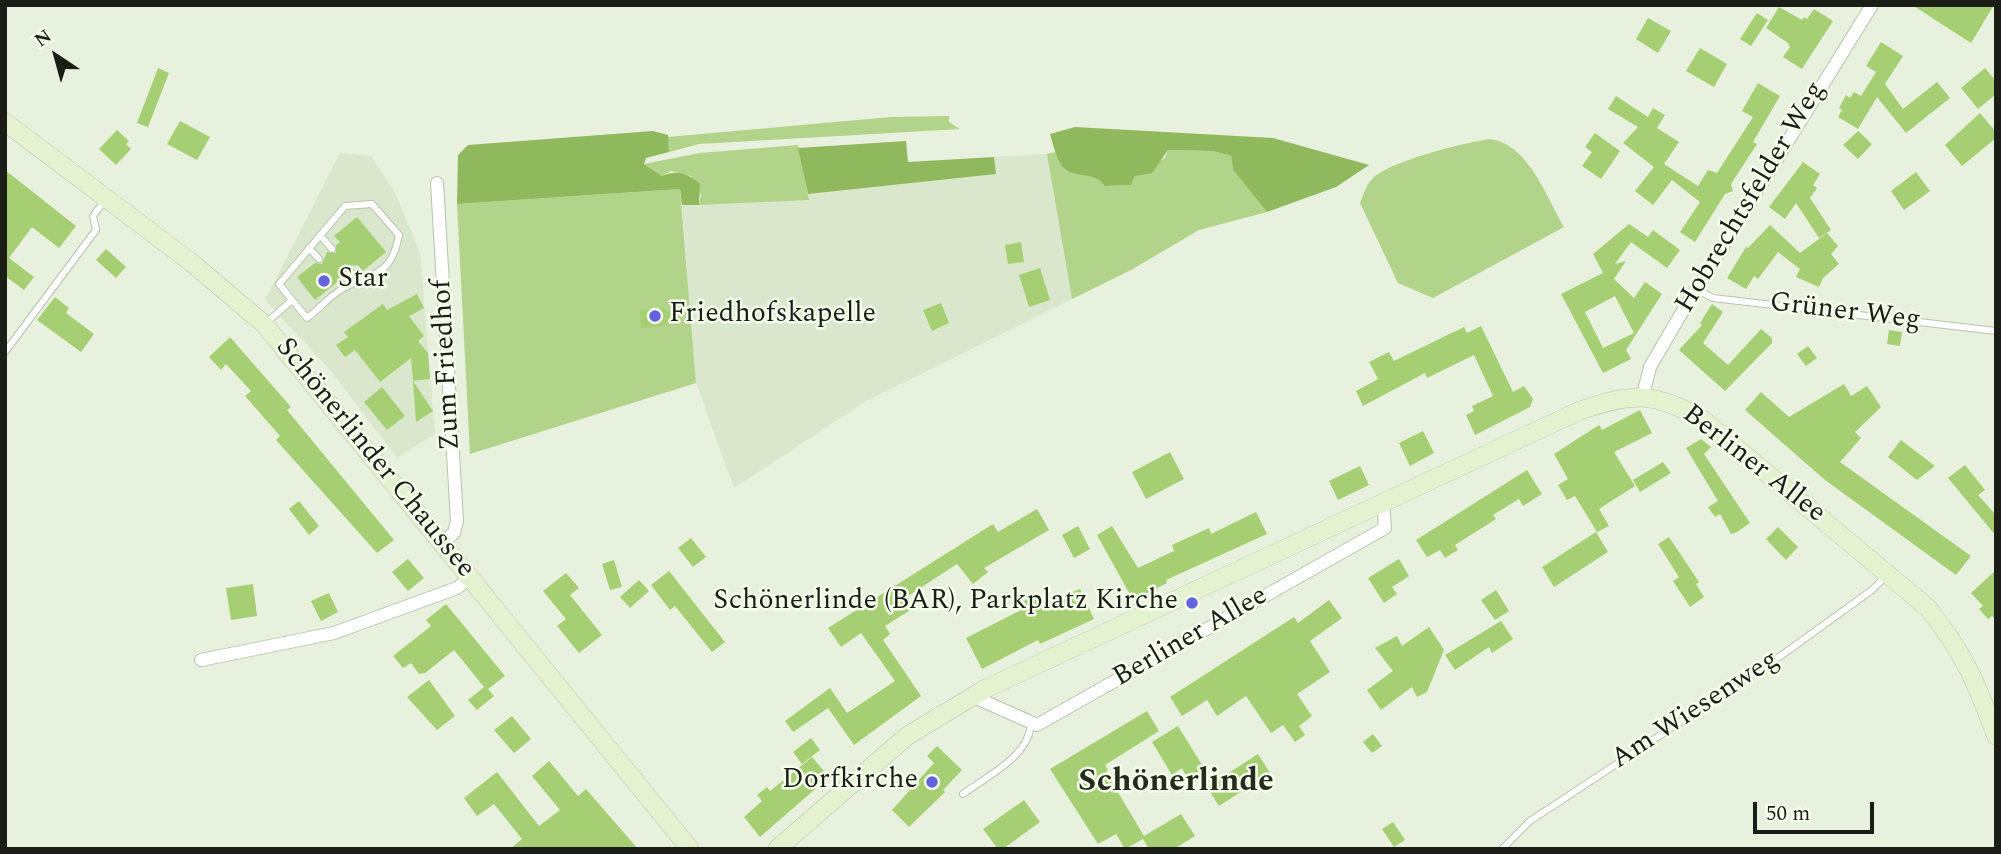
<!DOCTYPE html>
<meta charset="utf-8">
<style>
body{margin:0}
#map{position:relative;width:2001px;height:854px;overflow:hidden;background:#e7f1dd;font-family:Spectral,serif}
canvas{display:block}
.frame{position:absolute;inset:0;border:7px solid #1a1e17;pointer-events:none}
.north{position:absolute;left:21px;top:21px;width:70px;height:70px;-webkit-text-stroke:5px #f5ffeb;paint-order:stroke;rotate:324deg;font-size:19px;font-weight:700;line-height:28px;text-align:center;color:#1a1e17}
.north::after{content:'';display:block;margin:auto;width:24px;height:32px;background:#1a1e17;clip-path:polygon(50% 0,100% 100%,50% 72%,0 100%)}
.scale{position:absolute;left:1753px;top:802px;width:121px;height:32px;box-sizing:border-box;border:4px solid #1a1e17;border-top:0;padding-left:9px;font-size:21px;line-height:24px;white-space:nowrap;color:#1a1e17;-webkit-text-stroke:5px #f5ffeb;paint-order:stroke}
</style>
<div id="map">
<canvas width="2001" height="854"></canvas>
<div class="frame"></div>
<div class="north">N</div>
<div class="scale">50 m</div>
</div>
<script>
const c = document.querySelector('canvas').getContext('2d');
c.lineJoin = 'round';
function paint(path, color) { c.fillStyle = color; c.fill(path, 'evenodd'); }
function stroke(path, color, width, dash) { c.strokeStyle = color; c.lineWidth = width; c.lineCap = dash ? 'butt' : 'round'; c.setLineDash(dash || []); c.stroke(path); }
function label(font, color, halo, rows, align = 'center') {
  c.font = font + ' Spectral,serif'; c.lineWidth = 5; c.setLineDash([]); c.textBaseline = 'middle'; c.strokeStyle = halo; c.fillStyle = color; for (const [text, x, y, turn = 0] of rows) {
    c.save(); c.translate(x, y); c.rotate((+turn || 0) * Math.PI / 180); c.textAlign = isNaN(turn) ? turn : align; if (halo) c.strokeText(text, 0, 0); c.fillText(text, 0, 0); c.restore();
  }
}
const built = new Path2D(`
 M340,153L371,156L395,193L420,252L435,434L397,458L331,371L265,300Z
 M1047,154L1072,299L863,403L734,488L696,383L682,205L808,200V194L995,174L994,157Z`);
const green = new Path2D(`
 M949,116V122L960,129L699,144L669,152L668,137L891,117Z
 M1489,139C1528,143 1546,196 1564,227L1433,298L1398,283L1360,203C1364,194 1366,185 1373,178C1391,161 1463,143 1489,139Z
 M798,145L809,200L699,205L701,195L691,176L671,171L662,176L644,164L700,153Z
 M1168,150L1213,151L1231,156L1233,170L1267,212L1199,230L1131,270L1072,299L1047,154L1056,152C1066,182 1091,165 1106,186L1131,185L1135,176L1165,158Z
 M680,189L696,383L470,454L457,204Z`);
const forest = new Path2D(`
 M1075,127L1273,138L1369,165L1336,187L1267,212L1233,170L1231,156L1213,151L1168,150L1152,173L1135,176L1131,185L1105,186C1094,170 1074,180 1062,166C1056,157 1053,144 1050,134Z
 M653,131L668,135L669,152L646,158L644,164L662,176C677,169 689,174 700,184L699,205H682L680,189L457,204L458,155L468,145Z
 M906,141L908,162L994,157L996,174L808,194L798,148Z`);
const building = new Path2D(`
 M1912,5H1994L1971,43Z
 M1779,7L1802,20L1804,17L1807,19L1814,9L1833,21L1802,69L1783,57L1790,47L1788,43L1766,28Z
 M1757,13L1768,20L1751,46L1740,39Z
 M1648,18L1671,31L1658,53L1636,39Z
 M1881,42L1903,56L1885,84L1903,109L1937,82L1950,98L1906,133L1877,97L1858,129L1838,117L1842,110L1839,108L1846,95L1850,98L1854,92L1861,96L1876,72L1866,66Z
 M1700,48L1727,64L1714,87L1686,71Z
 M158,68L169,73L148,127L137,123Z
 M1985,68L1996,81V94L1978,109L1961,88Z
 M1758,83L1780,96L1753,142L1757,144L1731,184L1733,191L1725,194L1695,242L1680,232L1700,202L1672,180L1653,205L1635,191L1654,167L1623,143L1638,127L1608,109L1616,96L1648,117L1653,108L1665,115L1657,128L1679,142L1664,164L1698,186L1708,170L1717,173L1753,117L1742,111Z
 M1980,113L1996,132V138L1962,166L1945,145Z
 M180,121L210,137L197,160L167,144Z
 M117,130L129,141L126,144L131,149L116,165L99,149Z
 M1858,131L1872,144L1858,159L1843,145Z
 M1595,133L1620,151L1601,179L1582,166L1592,152L1585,147Z
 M1803,162L1820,174L1813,185L1817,188L1810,198L1831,230L1819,238L1796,203L1785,219L1769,207Z
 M5,170L76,226L59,248L32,227L9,258L34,277L24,290L5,276Z
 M1916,172L1930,191L1904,210L1891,191Z
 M357,217L386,252L363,271L358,265L347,266L346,275L315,300L297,277L315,263L322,264L327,252L336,253V245L340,242L334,236Z
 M1629,224L1648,237L1653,230L1680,250L1667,268L1631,242L1615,264L1626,261L1614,279L1634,298L1645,282L1662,294L1626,350L1631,359L1603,373L1561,294L1603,273L1593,254ZM1615,296L1634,333L1603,348L1585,312Z
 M1770,225L1800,253L1827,233L1838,246L1831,254L1839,264L1823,278L1819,287L1796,277L1800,269L1778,252L1758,279L1754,276L1746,289L1727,278L1746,247L1748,248Z
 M1021,242L1024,262L1008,264L1005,245Z
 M106,249L126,267L116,278L96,260Z
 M1040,268L1050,300L1029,307L1019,275Z
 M417,294L424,308L409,316L424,336L418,341L428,353L430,379L413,381L411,358L380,382L355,350L345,357L336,345L348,337L344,332L383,304L387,310Z
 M55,297L69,308L66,313L94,334L81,352L37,320Z
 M941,303L949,323L932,331L923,310Z
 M1712,304L1723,312L1703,343L1728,365L1761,329L1772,338V343L1725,391L1679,350L1702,325L1700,323Z
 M663,308L674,316L663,326L641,328L640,310Z
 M1481,326L1513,392L1524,386L1533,399L1530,407L1475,435L1466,415L1474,411L1472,406L1493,396L1474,355L1427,378L1425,373L1363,406L1356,391L1378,379L1369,362L1389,352L1394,361L1464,327L1467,333Z
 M1889,330L1902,332L1900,346L1887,344Z
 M230,337L291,407L287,410L394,540L377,553L276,440L280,436L245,396L251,391L226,364L221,370L209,357Z
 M1808,346L1817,358L1806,366L1797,354Z
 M413,381L433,411L416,422Z
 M1844,384L1851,396L1867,386L1881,407L1855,432L1861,438L1840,462L1971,556L1956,575L1825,480L1745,410L1761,392L1789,417Z
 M382,387L405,416L387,430L364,402Z
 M1640,410L1652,433L1614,452L1635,486L1599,509L1609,526L1597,532L1575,496L1567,500L1558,485L1568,479L1554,454L1599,425L1602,430Z
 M1423,431L1434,453L1410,466L1399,443Z
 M1701,439L1711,447L1704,454L1750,523L1737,532L1731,534L1720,514L1715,517L1708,507L1718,501L1686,448Z
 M1901,440L1935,466L1917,480L1888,457Z
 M1170,452L1184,479L1146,499L1132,472Z
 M1663,462L1671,473L1640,492L1633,480Z
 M1965,465L1985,490L1978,495L1996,515V536L1948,478Z
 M1360,466L1369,485L1338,500L1329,481Z
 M1527,470L1542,494L1523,506L1519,499L1493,515L1496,519L1455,545L1458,550L1445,558L1440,550L1427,557L1416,540Z
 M299,501L319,526L309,535L289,509Z
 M1037,509L1049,530L984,568L988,572L973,584L957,564L905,598L912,609L885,626L890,634L883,640L921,696L854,745L828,708L793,732L785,721L830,688L847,713L895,681L861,633L841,647L828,628L993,524L998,532Z
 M1256,512L1267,534L1166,580L1167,583L1133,600L1097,535L1112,526L1138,568L1174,551L1172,545L1209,528L1211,534Z
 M1078,526L1090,549L1074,558L1062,535Z
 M1778,527L1798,547L1786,560L1766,539Z
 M1596,532L1608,552L1554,587L1542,567Z
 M1669,537L1699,582L1696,584L1704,597L1690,607L1673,581L1679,577L1658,544Z
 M691,538L706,557L693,567L678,548Z
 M408,559L424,578L408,591L392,572Z
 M1399,559L1409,576L1392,587L1397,594L1384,603L1368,578Z
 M614,560L622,587L610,590L602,564Z
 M1996,570V620L1992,616L1988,619L1979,609L1983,606L1971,593Z
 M669,571L725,642L712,652L675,606L670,610L651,585Z
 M566,573L579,588L570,595L602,635L579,653L557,626L566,619L543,591Z
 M639,580L649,591L630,608L620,597Z
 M253,584L257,616L231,620L226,588Z
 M1080,589L1094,619L1040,644L1038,640L982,669L966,638L1027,607L1024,601L1036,595L1040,605Z
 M1496,590L1509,611L1495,620L1481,600Z
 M329,593L338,612L321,621L311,601Z
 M1329,600L1342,618L1310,641L1330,672L1297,694L1312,716L1299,726L1305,735L1295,742L1283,725L1271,733L1246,696L1217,716L1207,700L1182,716L1170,697L1294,617L1298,623Z
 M446,604L505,676L488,689L494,696L477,710L468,700L484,687L454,650L425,673L419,674L411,663L403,668L393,656L431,626L426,620Z
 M1501,621L1513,639L1492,653L1489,647L1455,670L1445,655Z
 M1429,627L1444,650L1427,692L1417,697L1412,687L1381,710L1367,690L1393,671L1375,648L1397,636L1402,646Z
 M429,680L455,716L437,730L407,697Z
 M1147,711L1159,731L1105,765L1108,770L1106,772L1144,836L1181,814L1195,836L1174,849H1149L1143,839L1125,849L1116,834L1098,844L1050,769Z
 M512,716L531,739L514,753L494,730Z
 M1178,726L1204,768L1187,778L1182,768L1172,775L1152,742Z
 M1373,734L1382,746L1372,753L1363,742Z
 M811,738L820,750L802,764L793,752Z
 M937,746L962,770L943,790L945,792L909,827L892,810L934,763L927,756Z
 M1258,754L1270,773L1219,806L1207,787Z
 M812,757L829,777L760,837L744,817L762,801L757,795L767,787L770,791Z
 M549,761L578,796L586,789L638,849H510L522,839L494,804L477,816L464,798L497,772L539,826L560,810L532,776Z
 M1024,800L1040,822L1003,849H998L983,829Z
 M1393,822L1405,840L1394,847L1382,829Z`);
const service = new Path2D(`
 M320,235L332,249
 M309,248L319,259
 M350,271L359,283
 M1696,289L1713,298L1996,331
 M266,323L292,300L307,318C319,309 330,296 342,289C373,271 391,278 399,235L372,204L345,206L287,275L279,284L292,300
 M5,352L96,230L93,216L105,200
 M963,794C987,776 1030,756 1031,723
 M1502,849L1530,821L1782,655L1872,590L1887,575`);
const minor = new Path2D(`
 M437,183L457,521L454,533L443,542
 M1643,395L1650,367L1678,319L1872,5
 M201,660L334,633L457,588L470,577
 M972,696L1037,725L1385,528L1383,502`);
const secondary = new Path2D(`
 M5,122L192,263L264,324L690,849
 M777,849L907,736L985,689L1579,411C1630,393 1654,391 1702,419L1928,608C1964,654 1976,681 1996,736`);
const markers = [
 [324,281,7,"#6364dd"],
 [655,316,7,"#6364dd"],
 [1192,603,7,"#6364dd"],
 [932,782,7,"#6364dd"]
];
const streetNames = [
 ["Hobrechtsfelder Weg",1752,198,-59],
 ["Grüner Weg",1845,313,7],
 ["Zum Friedhof",448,365,-93],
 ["Schönerlinder Chaussee",374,459,51],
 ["Berliner Allee",1753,465,38],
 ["Berliner Allee",1191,638,-30],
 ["Am Wiesenweg",1696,711,-33]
];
const poiNames = [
 ["Star",338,281],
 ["Friedhofskapelle",669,316],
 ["Schönerlinde (BAR), Parkplatz Kirche",1178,603,"right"],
 ["Dorfkirche",918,782,"right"]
];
const quarterNames = [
 ["Schönerlinde",1176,784]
];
paint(built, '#d9e7cc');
paint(green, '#b1d38a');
paint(forest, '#90b85d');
paint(building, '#a6cf73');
stroke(service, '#b9c3af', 8);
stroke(minor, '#b9c3af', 14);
stroke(secondary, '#b9c3af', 19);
stroke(service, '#fff', 6);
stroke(minor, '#fff', 12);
stroke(secondary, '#e4f3cf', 18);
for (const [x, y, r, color] of markers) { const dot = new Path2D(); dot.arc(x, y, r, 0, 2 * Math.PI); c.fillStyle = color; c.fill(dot); stroke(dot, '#f5ffeb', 2.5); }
label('28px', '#1a1e17', '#f5ffeb', streetNames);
label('28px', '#1a1e17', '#f5ffeb', poiNames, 'left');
label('bold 32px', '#252c1d', '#f5ffeb', quarterNames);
</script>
